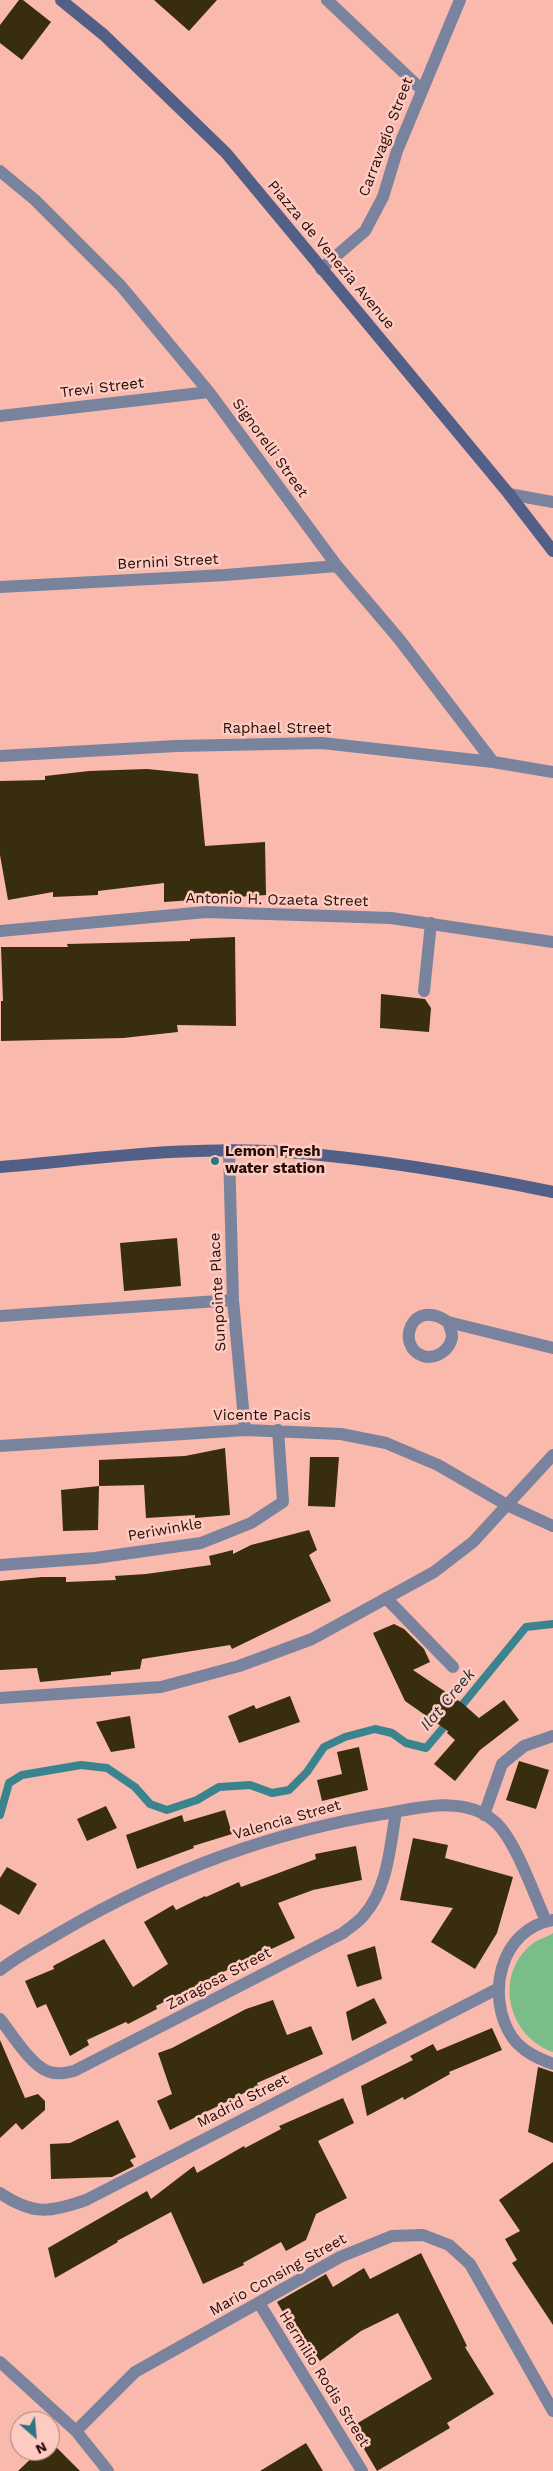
<!DOCTYPE html>
<style>
body{margin:0}
#map{position:relative;width:553px;height:2471px;overflow:hidden;background:#fab9ad;font-family:"Work Sans",sans-serif}
canvas{display:block}
.north{position:absolute;left:10px;top:2411px;width:50px;height:50px;box-sizing:border-box;background:#fdcbc1;border:1px solid #a87f77;border-radius:50%;rotate:153deg;font-size:14px;font-weight:700;line-height:20px;text-align:center;color:#280c08}
.north::after{content:'';display:block;margin:auto;width:18px;height:22px;background:#2e7581;clip-path:polygon(50% 0,100% 100%,50% 72%,0 100%)}
</style>
<div id="map">
<canvas width="553" height="2471"></canvas>
<div class="north">N</div>
</div>
<script>
const c = document.querySelector('canvas').getContext('2d');
c.lineJoin = 'round';
function paint(path, color) { c.fillStyle = color; c.fill(path, 'evenodd'); }
function stroke(path, color, width, dash) { c.strokeStyle = color; c.lineWidth = width; c.lineCap = dash ? 'butt' : 'round'; c.setLineDash(dash || []); c.stroke(path); }
function label(font, color, halo, rows, align = 'center') {
  c.font = font + ' "Work Sans",sans-serif'; c.lineWidth = 5; c.setLineDash([]); c.textBaseline = 'middle'; c.strokeStyle = halo; c.fillStyle = color; for (const [text, x, y, turn = 0] of rows) {
    c.save(); c.translate(x, y); c.rotate((+turn || 0) * Math.PI / 180); c.textAlign = isNaN(turn) ? turn : align; if (halo) c.strokeText(text, 0, 0); c.fillText(text, 0, 0); c.restore();
  }
}
const green = new Path2D(`
 M553,1933V2052C508,2037 493,1975 532,1944C538,1939 547,1937 553,1933Z`);
const stream = new Path2D(`
 M458,1710L526,1627L553,1624
 M0,1815L9,1783L22,1775L81,1765L107,1768L135,1787L150,1804L167,1810L197,1800L219,1787L250,1785L272,1793L289,1790L307,1772L324,1747L345,1737L375,1729L392,1733L406,1743L426,1748L449,1721`);
const building = new Path2D(`
 M19,0H23L51,22L22,60L0,43V25Z
 M154,0H217L189,31Z
 M147,769L198,774L205,846L265,842L266,895L164,902V883L98,891V895L53,897V892L8,900L0,855V781L45,780V776L89,771Z
 M235,937L236,1026L177,1025L178,1032L123,1038L1,1041V1001H3L1,947H68L67,944L190,941V939Z
 M381,994L425,999L431,1008L429,1032L380,1028Z
 M177,1238L181,1286L124,1291L120,1243Z
 M225,1448L230,1515L195,1518V1515L146,1518L144,1485L99,1486V1460L185,1456Z
 M310,1457H339L335,1507L308,1506Z
 M99,1486L98,1530L63,1531L61,1490Z
 M309,1530L317,1550L309,1555L331,1601L232,1649L230,1645L142,1659L140,1669L111,1672V1675L40,1682L37,1668L0,1670V1581L42,1577H66V1582L116,1580L115,1576L146,1574L211,1565L209,1556L233,1550V1554L251,1545Z
 M394,1624L404,1629L424,1649L430,1662L413,1670L462,1703L479,1718L504,1700L519,1720L480,1750L455,1781L434,1764L455,1740L447,1733L448,1731L405,1701L373,1633Z
 M290,1696L300,1722L239,1743L228,1716L254,1705L256,1709Z
 M130,1716L135,1748L111,1752L96,1722Z
 M359,1747L368,1790L322,1801L317,1780L342,1774L337,1752Z
 M519,1761L549,1770L536,1809L506,1800Z
 M106,1806L117,1828L87,1841L77,1819Z
 M225,1810L232,1834L193,1846L194,1848L137,1869L126,1835L182,1815L184,1822Z
 M413,1838L448,1845L445,1858L513,1877L497,1933L475,1969L431,1942L453,1908L400,1900Z
 M356,1846L362,1880L313,1890L278,1903L295,1938L263,1953L265,1957L244,1965L243,1962L156,2006L157,2009L128,2024L126,2022L87,2040L89,2045L70,2056L46,2004L37,2008L25,1981L54,1969L53,1966L104,1939L133,1987L168,1964L144,1922L173,1905L176,1910L205,1896L206,1897L239,1882L241,1887L316,1859L315,1854Z
 M7,1867L37,1884L19,1915L0,1904V1878Z
 M375,1946L382,1979L357,1987L347,1955Z
 M374,1998L387,2023L352,2041L346,2012Z
 M273,2000L287,2035L311,2026L323,2054L257,2083L258,2086L170,2130L157,2101L172,2094L158,2053L172,2048L246,2009Z
 M492,2028L502,2050L449,2072L450,2074L404,2100L403,2097L367,2116L361,2086L413,2060L410,2056L433,2044L437,2051Z
 M0,2040L25,2098L38,2094L45,2101V2110L22,2130L16,2123L0,2138Z
 M538,2067L553,2072V2143L528,2132Z
 M343,2098L354,2123L318,2141L347,2198L316,2214L306,2240L286,2251L281,2242L243,2263L244,2265L203,2284L171,2212L117,2241L118,2242L55,2278L48,2248L147,2191L151,2199L194,2166L197,2173L244,2146L245,2148L281,2129L279,2126Z
 M118,2120L136,2157L130,2160L134,2166L112,2177L51,2179L50,2144L70,2143Z
 M553,2162V2325L512,2263L517,2260L505,2239L520,2231L499,2200Z
 M421,2253L467,2346L465,2347L494,2394L447,2423L450,2428L377,2471L351,2427L432,2379L398,2313L361,2331L320,2361L300,2333L296,2335L277,2302L326,2274L333,2287L364,2268L370,2279Z
 M50,2441L80,2471H18L39,2451H50Z
 M306,2443L323,2471H260Z`);
const lane = new Path2D(`
 M507,1505L553,1526
 M386,1598L453,1667`);
const street = new Path2D(`
 M327,0L421,89
 M0,171L35,200L121,286L209,392L337,566L399,639L493,762
 M321,269L365,231L383,197L397,151L460,0
 M0,416L209,392
 M509,494L553,502
 M0,587L225,575L337,566
 M0,756L176,746L322,743L493,762L553,772
 M0,931L206,912L391,918L553,942
 M424,991L431,923
 M229,1151L233,1300L245,1430
 M0,1316L233,1300
 M448,1322C450,1327 452,1333 452,1337C450,1350 436,1360 423,1356C395,1347 411,1296 448,1322L553,1348
 M0,1446L245,1430L341,1434L386,1443L438,1465L507,1505
 M0,1565L95,1558L201,1543L251,1523L283,1502L278,1430
 M0,1698L161,1687L239,1666L312,1639L434,1572L473,1542L553,1455
 M484,1815L502,1764L524,1746L553,1736
 M553,1920C500,1929 485,1996 512,2037C522,2051 537,2058 553,2064
 M0,1970C19,1955 41,1944 61,1932C162,1873 273,1831 389,1813C423,1807 465,1796 494,1821C515,1838 534,1895 546,1921
 M0,2019C11,2033 31,2065 47,2071C56,2075 65,2073 74,2071L343,1933C350,1927 359,1922 364,1915C388,1888 390,1846 396,1812
 M0,2193C33,2215 49,2213 86,2200L497,1989
 M259,2303L362,2471
 M0,2362L76,2431L108,2471
 M76,2431L135,2372L340,2257L392,2236L423,2235L449,2245L470,2264L553,2411`);
const secondary = new Path2D(`
 M61,0L104,35L226,153L509,494L553,551
 M0,1167C95,1159 192,1145 287,1152C376,1159 466,1174 553,1192`);
const markers = [
 [215,1161,5,"#2e7581"]
];
const streetNames = [
 ["Carravagio Street",386,137,-69],
 ["Piazza de Venezia Avenue",331,255,50],
 ["Trevi Street",102,388,-7],
 ["Signorelli Street",270,448,54],
 ["Bernini Street",168,562,-3],
 ["Raphael Street",277,729],
 ["Antonio H. Ozaeta Street",277,900,1],
 ["Sunpointe Place",218,1292,-93],
 ["Vicente Pacis",262,1416],
 ["Periwinkle",165,1530,-10],
 ["Valencia Street",287,1820,-16],
 ["Zaragosa Street",219,1979,-28],
 ["Madrid Street",243,2101,-27],
 ["Mario Consing Street",278,2275,-29],
 ["Hermilio Rodis Street",324,2379,58]
];
const poiNames = [
 ["Lemon Fresh",225,1152],
 ["water station",225,1169]
];
const waterNames = [
 ["Ilat Creek",448,1700,-50]
];
paint(green, '#7bbd8a');
stroke(stream, '#3a8490', 8);
paint(building, '#382d0d');
stroke(lane, '#79839e', 12);
stroke(street, '#79839e', 12);
stroke(secondary, '#525f87', 12);
for (const [x, y, r, color] of markers) { const dot = new Path2D(); dot.arc(x, y, r, 0, 2 * Math.PI); c.fillStyle = color; c.fill(dot); stroke(dot, '#fdcbc1', 2); }
label('15px', '#280c08', '#fdcbc1', streetNames);
label('bold 15px', '#280c08', '#fdcbc1', poiNames, 'left');
label('italic 16px', '#193135', '#fdcbc1', waterNames);
</script>
